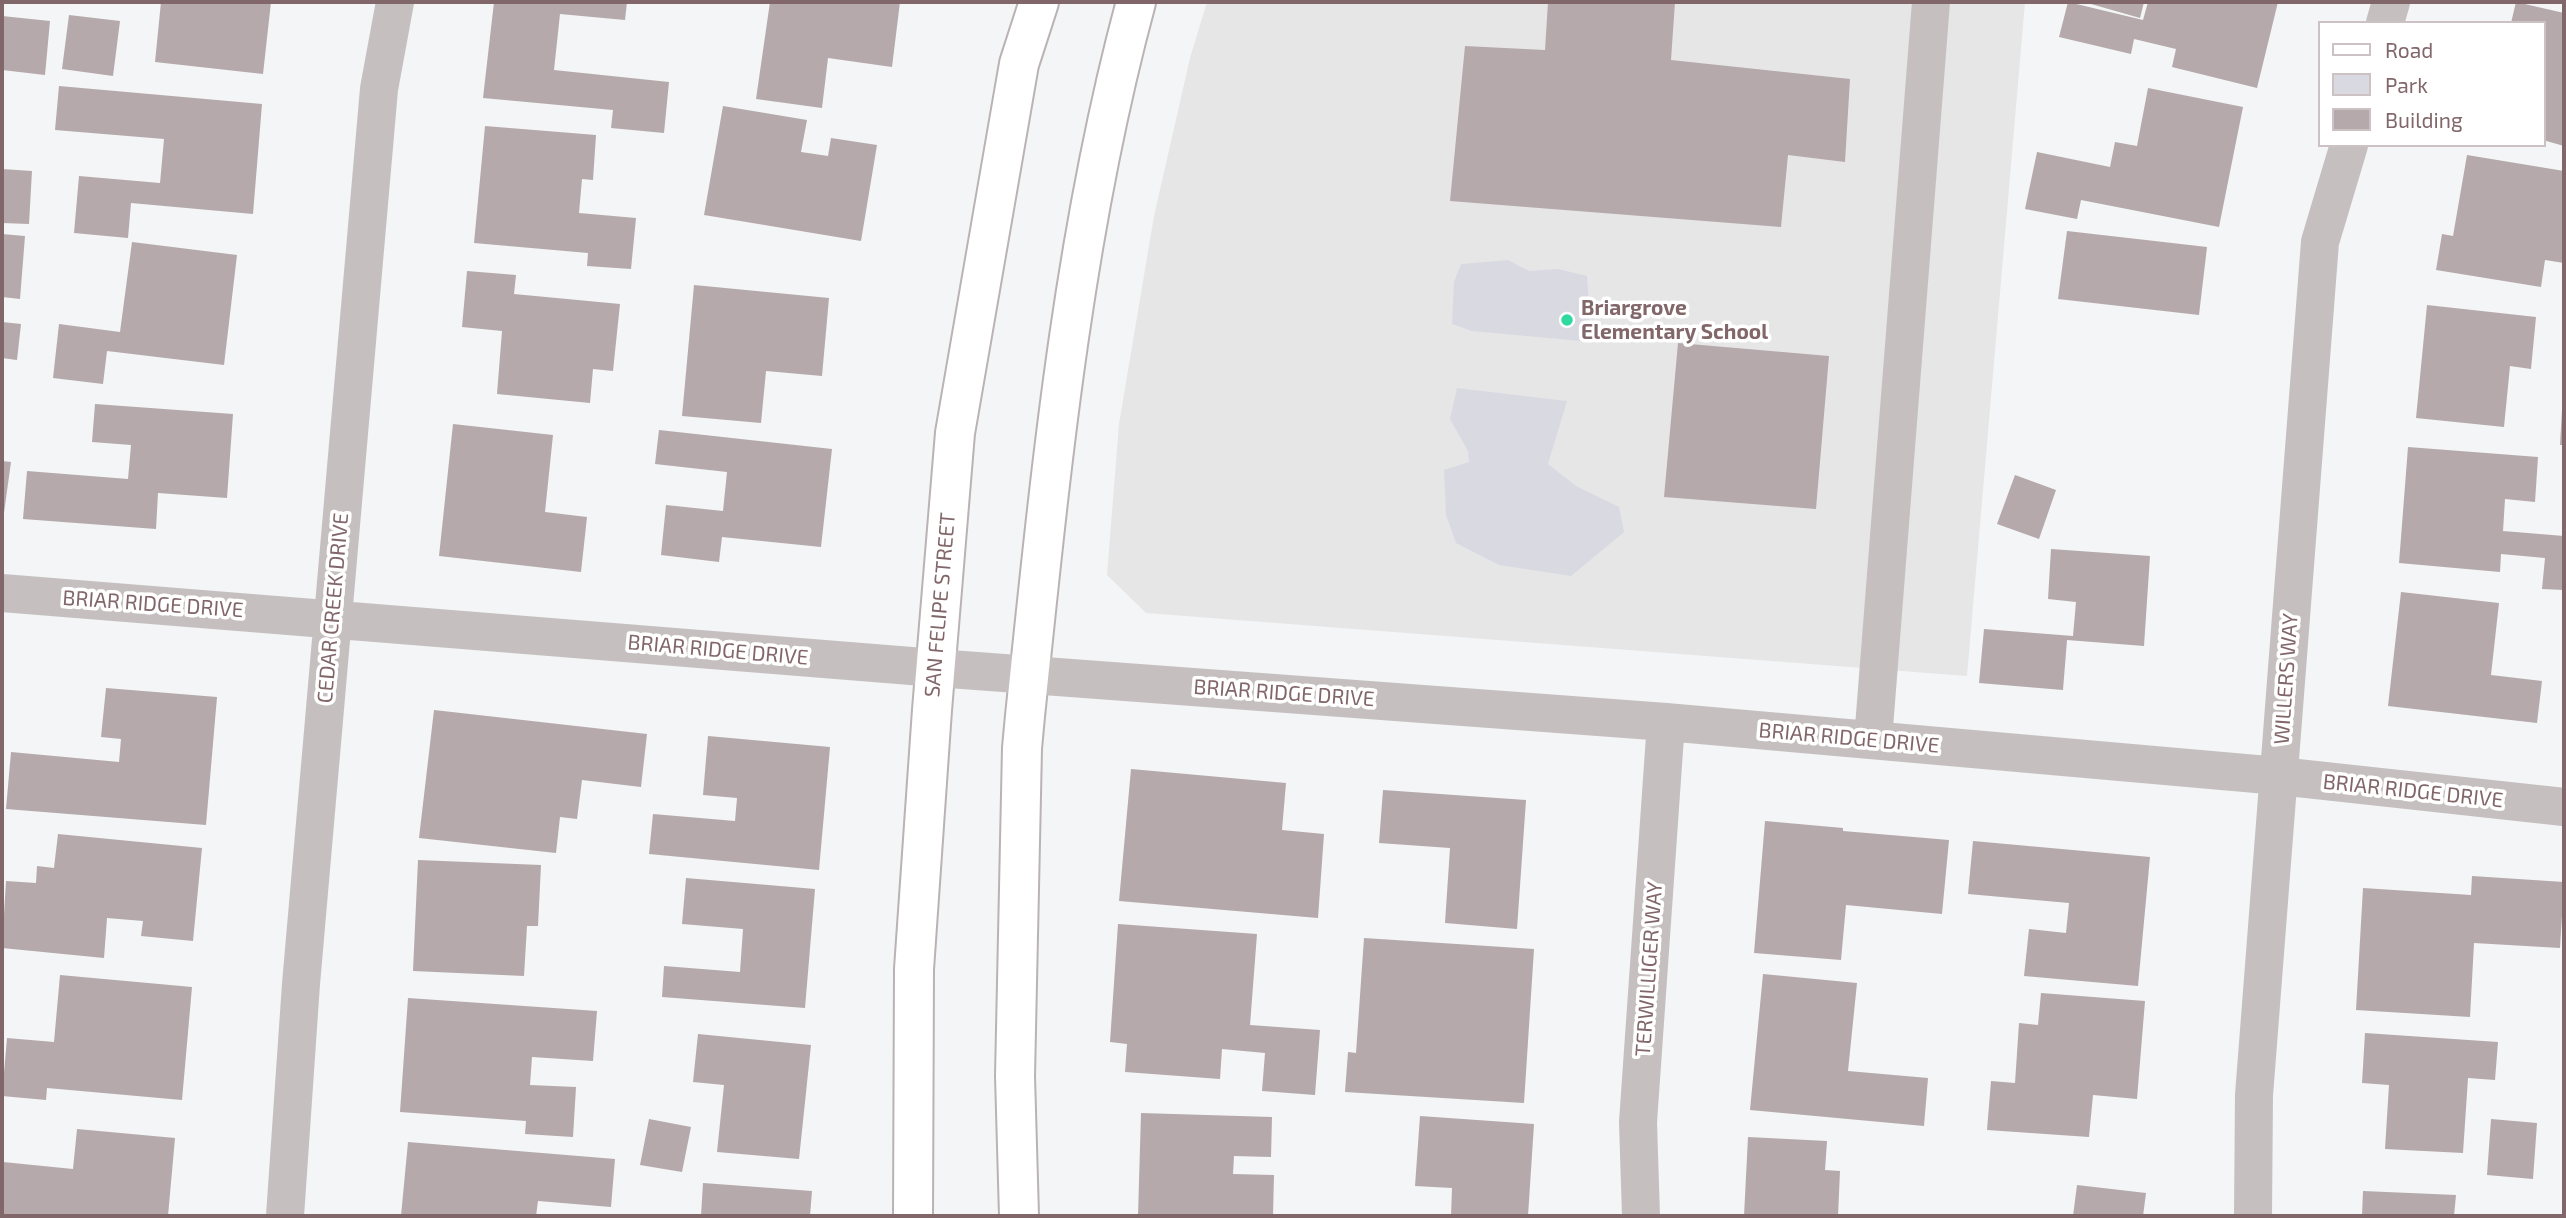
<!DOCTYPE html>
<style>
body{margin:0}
#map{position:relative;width:2566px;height:1218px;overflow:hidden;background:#f3f5f6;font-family:"Exo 2",sans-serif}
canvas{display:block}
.frame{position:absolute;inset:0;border:4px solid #82676a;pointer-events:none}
.legend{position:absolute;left:2318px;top:21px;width:228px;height:126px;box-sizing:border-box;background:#fff;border:2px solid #cdc2c3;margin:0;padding:9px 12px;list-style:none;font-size:21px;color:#82676a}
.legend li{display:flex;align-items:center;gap:14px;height:35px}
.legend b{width:35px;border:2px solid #cdc2c3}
</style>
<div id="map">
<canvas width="2566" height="1218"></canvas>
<div class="frame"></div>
<ul class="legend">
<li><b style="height:9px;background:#fff"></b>Road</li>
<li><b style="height:19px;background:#d9d9e2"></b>Park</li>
<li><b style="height:19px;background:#b5a9ab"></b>Building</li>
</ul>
</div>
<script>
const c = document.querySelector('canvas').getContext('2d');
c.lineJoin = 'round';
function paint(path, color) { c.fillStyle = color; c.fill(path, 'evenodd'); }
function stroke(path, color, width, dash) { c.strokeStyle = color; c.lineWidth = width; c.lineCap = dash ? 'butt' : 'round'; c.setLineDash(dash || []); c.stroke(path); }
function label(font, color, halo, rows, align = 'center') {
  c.font = font + ' "Exo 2",sans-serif'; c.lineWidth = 7; c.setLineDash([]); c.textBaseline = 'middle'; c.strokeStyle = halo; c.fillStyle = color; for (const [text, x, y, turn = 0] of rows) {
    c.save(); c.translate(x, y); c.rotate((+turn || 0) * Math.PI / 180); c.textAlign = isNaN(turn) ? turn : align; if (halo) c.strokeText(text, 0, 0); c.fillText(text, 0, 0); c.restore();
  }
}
const built = new Path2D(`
 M1207,2H2025L1967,676L1146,613L1107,575L1119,424L1154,216L1190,58Z`);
const green = new Path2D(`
 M1508,260L1529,271L1558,269L1587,276L1590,317L1580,341L1472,331L1452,324L1454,282L1461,264Z
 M1457,388L1567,401L1548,464L1576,486L1619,507L1624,532L1571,576L1499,565L1456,543L1446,515L1444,470L1469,462L1468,451L1450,419Z`);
const building = new Path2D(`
 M161,2H271L263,74L155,62Z
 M494,2H627L625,20L560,14L554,70L669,82L664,133L611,128L613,110L483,98Z
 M770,2H900L892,67L828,58L822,108L756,99Z
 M1548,2H1675L1671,60L1850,79L1845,162L1788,155L1781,227L1450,201L1465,46L1545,50Z
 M2068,2L2143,20L2148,2H2278L2257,88L2172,67L2176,49L2134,39L2131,54L2059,37Z
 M2084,2H2144L2140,18Z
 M2516,2L2564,13V146L2543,140V23H2511Z
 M69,15L120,21L113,76L62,69Z
 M2,16L50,21L45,75L2,70Z
 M59,86L262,104L253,214L131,203L128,238L74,233L79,176L160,183L164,139L55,130Z
 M2148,88L2243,107L2219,227L2081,200L2077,219L2025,209L2037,152L2110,167L2115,142L2137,146Z
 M723,106L807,120L801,152L828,156L831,138L877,145L861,241L704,215Z
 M485,126L596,135L593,180L582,179L579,213L636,218L631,269L587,266L588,253L474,243Z
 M2467,155L2564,171V263L2545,260L2541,287L2436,270L2442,234L2453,236Z
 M2,169L32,171L29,224L2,223Z
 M2067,231L2207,247L2199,315L2058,299Z
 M2,234L25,236L20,299L2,297Z
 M132,242L237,255L224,365L107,351L103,384L53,378L59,324L120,332Z
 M467,271L516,275L514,294L620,304L613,371L593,369L590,403L497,394L502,331L462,327Z
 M694,285L829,298L822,376L766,371L761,423L682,416Z
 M2427,305L2536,317L2531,369L2510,366L2504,427L2416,418Z
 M2,322L21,324L17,360L2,358Z
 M1678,343L1829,356L1816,509L1664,497Z
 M95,404L233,414L227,498L158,493L156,529L23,519L27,471L128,479L131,445L92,442Z
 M2562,410H2564V445H2560Z
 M453,424L553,435L545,512L587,517L581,572L439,556Z
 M659,430L832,449L821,547L722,537L719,562L661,555L666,505L723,511L727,472L655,464Z
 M2408,447L2538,457L2535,502L2505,499L2503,531L2564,536V590L2542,589L2545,558L2501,554L2500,572L2399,563Z
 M2,461L11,462L3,520H2Z
 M2015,475L2056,490L2039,539L1997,524Z
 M2051,549L2150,556L2144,646L2067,640L2063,690L1979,683L1984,629L2073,636L2076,602L2048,599Z
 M2401,592L2499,603L2491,675L2542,681L2537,723L2388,706Z
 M106,688L217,697L206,825L6,809L11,752L119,762L121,739L101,737Z
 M434,710L647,734L641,787L582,780L577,819L560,817L556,853L419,838Z
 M708,736L830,747L819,870L649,854L653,814L735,821L737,798L703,795Z
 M1131,769L1286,783L1282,830L1324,834L1318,918L1119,901Z
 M1383,790L1526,800L1517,929L1445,923L1450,848L1379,843Z
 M1765,821L1843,828V831L1949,840L1942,914L1846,905L1841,960L1754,953Z
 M58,834L202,848L193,941L141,936L143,921L107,918L104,958L2,948L6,881L36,883L37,866L54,868Z
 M1973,841L2150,857L2138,986L2024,976L2029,929L2066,933L2069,903L1968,894Z
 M418,860L541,865L538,926H527L524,976L413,971Z
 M2472,876L2564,882L2560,948L2474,943L2470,1017L2356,1010L2363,888L2471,895Z
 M686,878L815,889L805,1008L662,997L664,966L740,972L743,929L682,924Z
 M1118,924L1257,934L1250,1025L1320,1030L1315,1095L1262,1091L1265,1053L1222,1049L1220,1079L1125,1072L1127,1044L1110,1042Z
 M1364,938L1534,949L1524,1103L1345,1092L1348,1052L1356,1053Z
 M1763,974L1857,983L1848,1071L1928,1078L1924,1126L1750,1110Z
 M60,975L192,987L182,1100L47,1088L46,1100L2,1096L7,1038L54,1042Z
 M2041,993L2145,1001L2137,1099L2093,1095L2089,1137L1987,1130L1991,1081L2015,1083L2019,1023L2038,1025Z
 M408,998L597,1011L593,1061L532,1057L530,1085L576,1087L573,1137L525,1134L526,1121L400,1112Z
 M2365,1033L2498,1042L2495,1080L2468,1078L2463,1153L2385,1149L2389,1085L2362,1083Z
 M698,1034L811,1045L799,1159L717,1152L724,1085L693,1082Z
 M1141,1113L1272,1117L1271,1157L1234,1156L1233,1174L1274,1175L1273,1216H1138Z
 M1420,1116L1534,1124L1528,1216H1451L1452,1188L1415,1186Z
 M649,1119L691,1127L682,1172L640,1165Z
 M2491,1119L2537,1123L2533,1179L2487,1175Z
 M77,1129L175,1138L168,1216H2L3,1162L73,1169Z
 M1748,1137L1827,1141L1825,1170L1840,1171L1838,1216H1744Z
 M408,1142L615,1159L611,1207L538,1201L536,1216H401Z
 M703,1183L812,1191L810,1216H701Z
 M2077,1185L2146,1193L2143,1216H2073Z
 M2363,1191L2456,1195L2454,1216H2362Z`);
const minor = new Path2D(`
 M2385,23L2391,2
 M2,593L936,668L1666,722L2279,776L2564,807
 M1873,740L1931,2
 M285,1216L301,984L379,89L395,2
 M1641,1216L1638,1122L1666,722
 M2253,1216L2254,1095L2320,242L2349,145`);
const major = new Path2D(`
 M913,1216L914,969L932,710L955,433L1019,64L1039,2
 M1019,1216L1015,1076L1022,748L1025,716C1050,477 1073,235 1136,2`);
const markers = [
 [1567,320,7,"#2fdaa0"]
];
const poiNames = [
 ["Briargrove",1581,308],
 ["Elementary School",1581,332]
];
const streetNames = [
 ["BRIAR RIDGE DRIVE",153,604,4],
 ["SAN FELIPE STREET",940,605,-85],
 ["CEDAR CREEK DRIVE",333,608,-85],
 ["BRIAR RIDGE DRIVE",718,650,5],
 ["WILLERS WAY",2286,679,-86],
 ["BRIAR RIDGE DRIVE",1284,693,4],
 ["BRIAR RIDGE DRIVE",1849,738,5],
 ["BRIAR RIDGE DRIVE",2413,791,6],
 ["TERWILLIGER WAY",1649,969,-86]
];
paint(built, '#e6e6e7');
paint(green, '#d9d9e2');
paint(building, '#b5a9ab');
stroke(major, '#bab3b3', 42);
stroke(minor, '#c6bfc0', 38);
stroke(major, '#fff', 38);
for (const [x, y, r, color] of markers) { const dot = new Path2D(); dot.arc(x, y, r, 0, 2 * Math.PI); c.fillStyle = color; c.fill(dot); stroke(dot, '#fff', 2.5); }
label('bold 21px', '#82676a', '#fff', poiNames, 'left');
label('21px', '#82676a', '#fff', streetNames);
</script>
